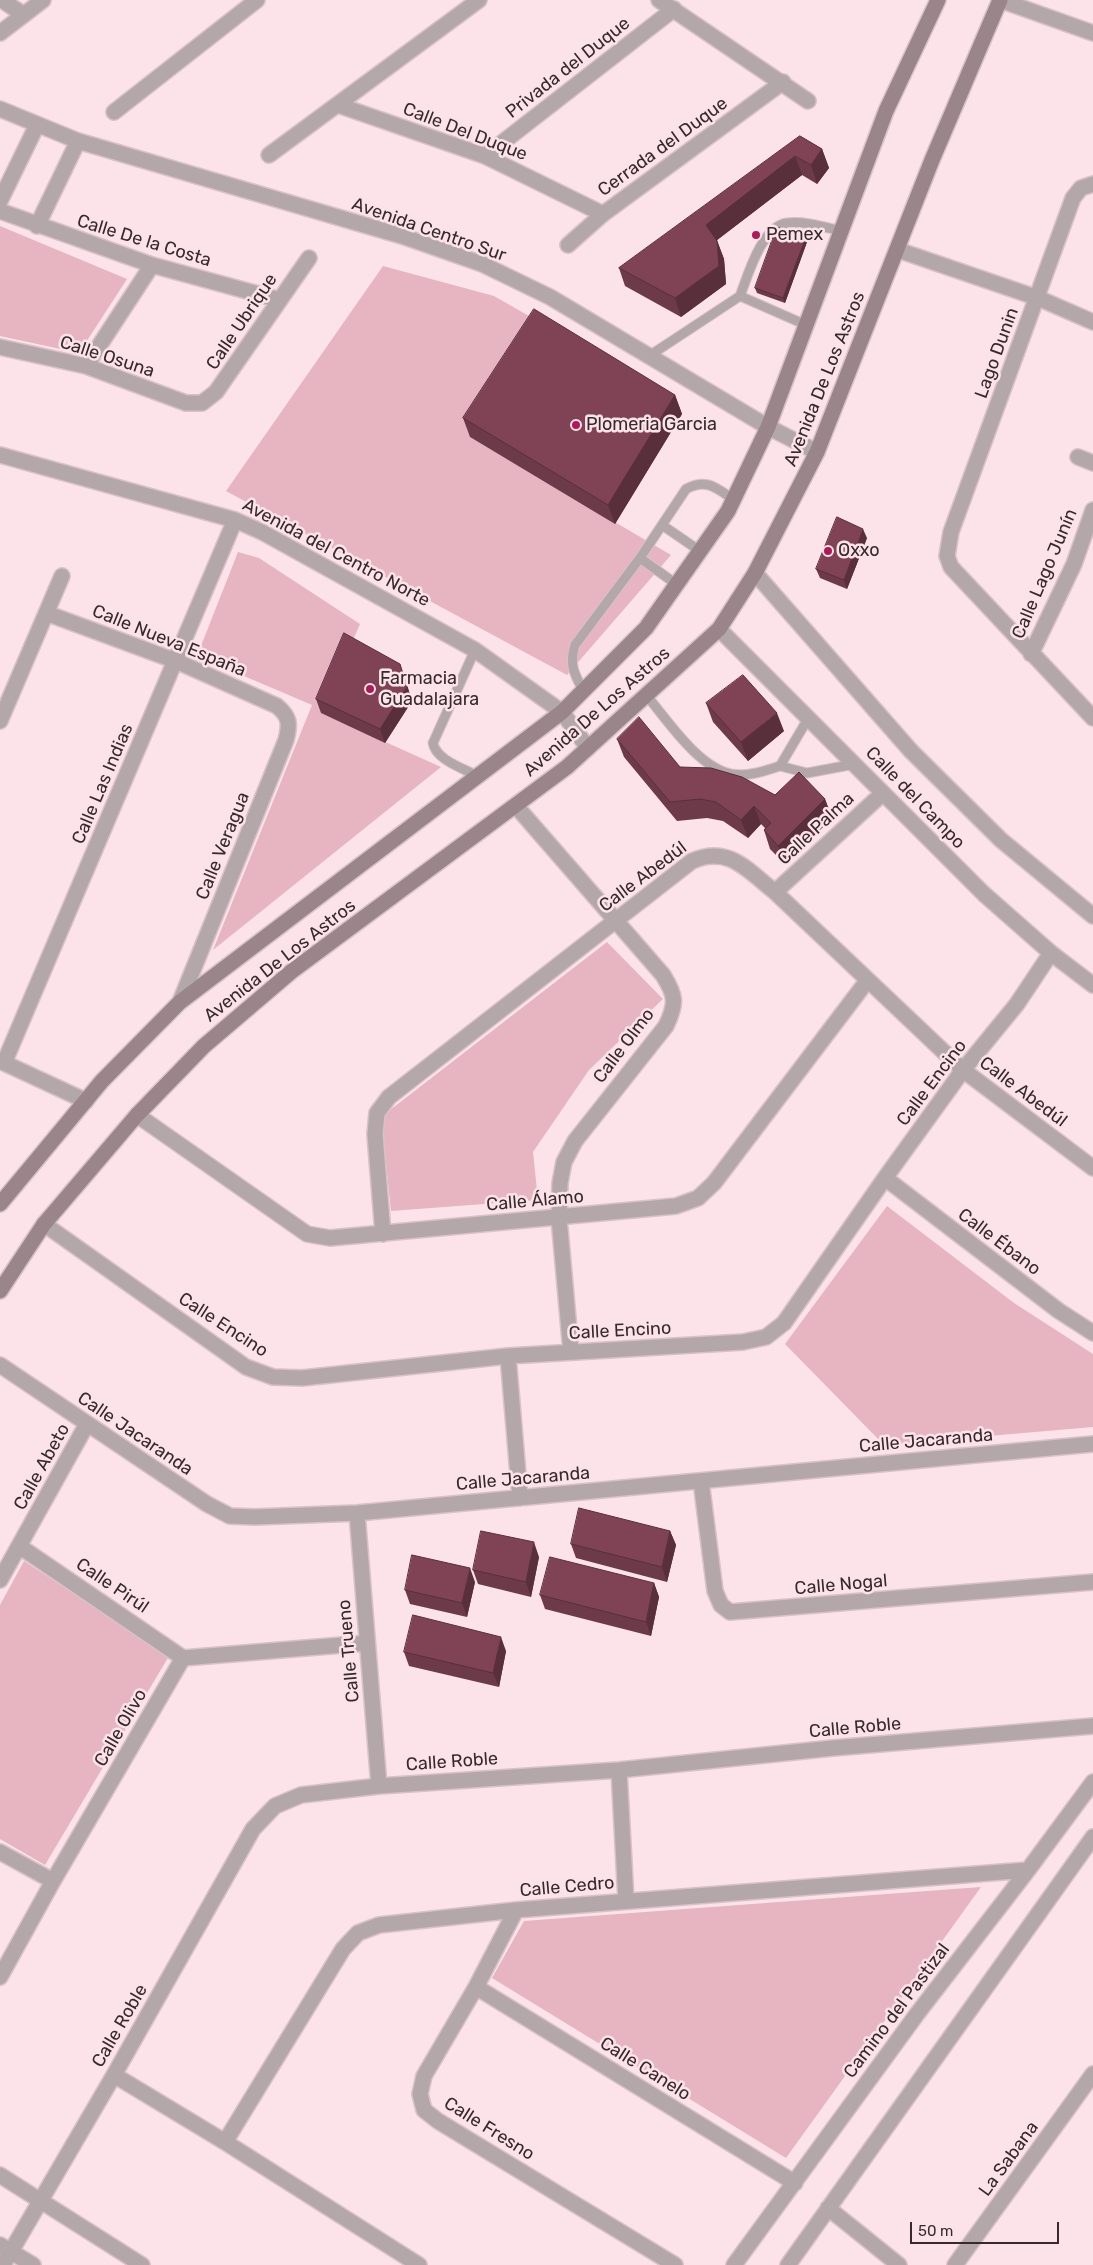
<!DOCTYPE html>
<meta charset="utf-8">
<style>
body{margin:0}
#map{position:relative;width:1093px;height:2265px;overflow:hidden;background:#fce3e9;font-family:Rubik,sans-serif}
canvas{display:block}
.scale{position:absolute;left:910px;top:2222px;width:149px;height:22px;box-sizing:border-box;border:2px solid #362a2d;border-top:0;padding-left:6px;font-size:15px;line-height:18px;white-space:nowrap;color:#362a2d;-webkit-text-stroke:4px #fce3e9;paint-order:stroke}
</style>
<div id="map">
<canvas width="1093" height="2265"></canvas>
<div class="scale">50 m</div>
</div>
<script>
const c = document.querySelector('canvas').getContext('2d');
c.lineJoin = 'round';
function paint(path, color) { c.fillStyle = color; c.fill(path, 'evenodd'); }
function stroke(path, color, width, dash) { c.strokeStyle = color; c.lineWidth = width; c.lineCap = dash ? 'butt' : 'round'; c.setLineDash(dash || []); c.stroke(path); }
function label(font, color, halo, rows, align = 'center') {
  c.font = font + ' Rubik,sans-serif'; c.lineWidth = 5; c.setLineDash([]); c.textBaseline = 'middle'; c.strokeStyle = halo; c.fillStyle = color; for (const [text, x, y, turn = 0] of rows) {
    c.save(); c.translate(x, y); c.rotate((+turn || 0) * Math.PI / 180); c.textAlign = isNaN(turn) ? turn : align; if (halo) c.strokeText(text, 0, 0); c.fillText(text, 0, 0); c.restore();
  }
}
const green = new Path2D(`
 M0,226L127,279L79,353L0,336Z
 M383,266L494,296L543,324L470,437L671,555L567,675L226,491Z
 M238,552L259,558L360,624L321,713L441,767L213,950L312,705L197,656Z
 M607,942L663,999L589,1070L533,1152L538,1200L391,1211L381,1117Z
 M887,1206L1014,1303L1093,1354V1427L884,1445L785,1344Z
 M24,1561L169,1656L45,1865L0,1839V1605Z
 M981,1887L786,2158L492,1978L524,1921Z`);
const service = new Path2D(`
 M806,325L740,296C748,275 762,226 787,223C805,221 824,227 841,231
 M649,356L740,296
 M662,525L700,551
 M640,558L676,584
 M475,650L433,743C436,760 463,768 477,776
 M583,690C574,674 569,664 575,645L640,558L686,489C707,478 716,488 733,499
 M647,696C668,721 698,767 731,774C748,777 764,771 780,766L809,717
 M780,766L807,773L855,764`);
const minor = new Path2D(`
 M2,0L24,15
 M659,0L808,101
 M1000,0L1093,33
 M0,33L43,0
 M338,105L485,156L603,214
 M0,109L78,141L402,236L482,264L550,297L768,427L817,452
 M114,112L257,0
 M269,155L479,0
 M485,156L674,9
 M1093,184L1081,188L1073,198L951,532L947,556L951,567L1093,718
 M0,201L37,125
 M0,211L152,265L280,300
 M37,226L78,141
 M568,245L603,214L783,82
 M898,250L1038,298L1093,322
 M0,347L86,366L186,403H202L216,392L309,258
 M86,366L152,265
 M0,455L235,520L262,532L475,650L562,712L588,748
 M1078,457L1093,463
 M755,573L911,751L1001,840L1093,916
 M46,613L176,661L277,706C290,717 290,724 286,740L180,1002
 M719,629L984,894L1051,953L1093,985
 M1031,654L1074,564L1093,510
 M0,721L62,576
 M516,806L663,975C676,996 677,1003 666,1026L575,1141L564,1162L560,1183L559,1218L571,1352
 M775,892L882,794
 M0,1061L86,1101
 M4,1063L235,520
 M137,1115L307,1234L330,1238L676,1206L698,1198L714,1183L867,981
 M885,1178L1059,1311L1093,1333
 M44,1224L246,1367L273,1377L302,1378L508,1356L743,1342L766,1337L784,1323L885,1178L963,1070L1017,1004L1051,953
 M383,1234L375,1134L377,1113L389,1097L692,861C729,845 747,870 775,892L963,1070L1093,1168
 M508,1356L520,1498
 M0,1365L207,1504L230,1516L255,1517L357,1513L1093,1444
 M701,1481L715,1591L721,1605L730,1612L1093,1582
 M357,1513L379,1786
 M19,1546L183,1658
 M0,1580L87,1424
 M619,1770L626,1901
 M0,1852L53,1881
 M516,1910L476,1987L424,2076L420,2094L424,2110L438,2121L675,2265
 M0,1977L53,1881L183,1658L367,1643
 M476,1987L795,2183
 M114,2075L225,2142L419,2265
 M225,2142L343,1949L358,1933L379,1925L516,1910L1028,1870
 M828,2208L899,2265
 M3,2265L114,2075L253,1829L275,1806L301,1795L379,1786L619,1770L833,1748L1093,1726
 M734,2265L917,2014L1028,1870L1093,1782
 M788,2265L1093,1837
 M955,2265L1093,2074`);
const tertiary = new Path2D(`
 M0,2175L142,2265
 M0,2245L33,2265`);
const secondary = new Path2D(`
 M0,1204L102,1081L180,1002L562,712L646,628L728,511L768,427L886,111L938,0
 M0,1291L44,1224L137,1115L204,1046L292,971L567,767L719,629L755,573L817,452L932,160L1000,0`);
const wall = new Path2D(`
 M800,136L822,149L829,168L817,184L802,175L717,240L724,259L726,284L681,317L625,286L619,268Z
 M807,242L785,303L757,293L755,288Z
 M675,395L682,414L615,524L470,437L463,418Z
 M867,538L847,589L820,578L816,569Z
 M405,678L412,701L385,743L321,713L316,699Z
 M706,703L784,731L748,761L713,722Z
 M617,739L680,767L775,795L825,799L832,818L785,864L770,849L764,830L765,828L761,824L748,838L723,821L707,818L677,821L624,757Z
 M670,1531L676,1545L667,1582L576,1558L571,1544Z
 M539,1557L531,1597L478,1584L473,1570Z
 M475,1582L467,1617L410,1604L405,1590Z
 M654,1583L659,1597L651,1636L545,1609L540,1595Z
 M506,1651L499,1687L409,1666L404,1652Z`);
const shadedWall = new Path2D(`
 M822,149L829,168L817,184L811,165Z
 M795,156L802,175L712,244L706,225Z
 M806,237L807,242L785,303L783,298Z
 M717,241L724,259L726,284L681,317L675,298Z
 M675,395L682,414L615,524L608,505Z
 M863,529L867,538L847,589L844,580Z
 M400,664L412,701L385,743L380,729Z
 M777,713L784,731L748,761L741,742Z
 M825,799L832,818L785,864L778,846Z
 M754,806L761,824L748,838L741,820Z
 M670,1531L676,1545L667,1582L662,1567Z
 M534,1542L539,1557L531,1597L526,1582Z
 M470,1568L475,1582L467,1617L462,1603Z
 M654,1583L659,1597L651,1636L646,1622Z
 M501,1637L506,1651L499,1687L493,1673Z`);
const building = new Path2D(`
 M800,136L822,149L811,165L795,156L706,225L717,241L719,266L675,298L619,268Z
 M777,227L806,237L783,298L755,288Z
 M534,309L675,395L608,505L463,418Z
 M837,517L863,529L844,580L816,569Z
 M344,633L400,664L407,687L380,729L316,699Z
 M743,675L777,713L741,742L706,703Z
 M639,717L680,767L711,768L742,777L775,795L799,772L825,799L778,846L764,830L771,823L754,806L741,820L716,802L700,799L670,802L617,739Z
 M579,1508L670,1531L662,1567L571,1544Z
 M481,1531L534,1542L526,1582L473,1570Z
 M412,1555L470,1568L462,1603L405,1590Z
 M550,1557L654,1583L646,1622L540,1595Z
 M413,1615L501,1637L493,1673L404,1652Z`);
const markers = [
 [756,235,5,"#aa1b58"],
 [576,425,5,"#aa1b58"],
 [828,551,5,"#aa1b58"],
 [370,689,5,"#aa1b58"]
];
const streetNames = [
 ["Privada del Duque",568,68,-38],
 ["Calle Del Duque",465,132,21],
 ["Cerrada del Duque",663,147,-36],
 ["Avenida Centro Sur",429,230,19],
 ["Calle De la Costa",144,241,17],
 ["Calle Ubrique",242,322,-56],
 ["Lago Dunin",997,353,-70],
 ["Calle Osuna",107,357,18],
 ["Avenida De Los Astros",825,379,-68],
 ["Avenida del Centro Norte",336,553,28],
 ["Calle Lago Junín",1045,574,-67],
 ["Calle Nueva España",169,641,22],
 ["Avenida De Los Astros",597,712,-41],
 ["Calle Las Indias",103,784,-67],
 ["Calle del Campo",915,798,46],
 ["Calle Palma",816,829,-43],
 ["Calle Veragua",223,846,-68],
 ["Calle Abedúl",643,877,-37],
 ["Avenida De Los Astros",280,961,-38],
 ["Calle Olmo",624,1046,-53],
 ["Calle Encino",932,1083,-53],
 ["Calle Abedúl",1023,1092,37],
 ["Calle Álamo",535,1201,-5],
 ["Calle Ébano",999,1242,37],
 ["Calle Encino",223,1325,33],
 ["Calle Encino",620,1331,-3],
 ["Calle Jacaranda",135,1434,34],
 ["Calle Jacaranda",926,1441,-5],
 ["Calle Abeto",42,1467,-61],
 ["Calle Jacaranda",523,1479,-5],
 ["Calle Nogal",841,1585,-5],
 ["Calle Pirúl",112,1586,34],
 ["Calle Trueno",349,1651,-95],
 ["Calle Olivo",121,1728,-60],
 ["Calle Roble",855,1728,-5],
 ["Calle Roble",452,1762,-4],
 ["Calle Cedro",567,1887,-5],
 ["Camino del Pastizal",897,2011,-53],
 ["Calle Roble",120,2026,-60],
 ["Calle Canelo",645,2069,32],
 ["Calle Fresno",489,2129,32],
 ["La Sabana",1009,2159,-54]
];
const poiNames = [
 ["Pemex",766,235],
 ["Plomeria Garcia",586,425],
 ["Oxxo",838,551],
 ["Farmacia",380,679],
 ["Guadalajara",380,700]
];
paint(green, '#e6b5c1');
stroke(service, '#d8c2c7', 11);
stroke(minor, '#d8c2c7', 18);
stroke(tertiary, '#d8c2c7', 18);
stroke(secondary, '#d8c2c7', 18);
stroke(service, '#b4a7aa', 9);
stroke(minor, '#b4a7aa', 15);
stroke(tertiary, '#b4a7aa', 15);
stroke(secondary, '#99858a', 15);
paint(wall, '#6d3a49');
paint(shadedWall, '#592f3c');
paint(building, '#7f4355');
stroke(building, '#592f3c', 1);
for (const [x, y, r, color] of markers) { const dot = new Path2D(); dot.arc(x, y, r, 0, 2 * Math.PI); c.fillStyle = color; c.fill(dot); stroke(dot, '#fce3e9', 2); }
label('18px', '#362a2d', '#fce3e9', streetNames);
label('18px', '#362a2d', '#fce3e9', poiNames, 'left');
</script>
